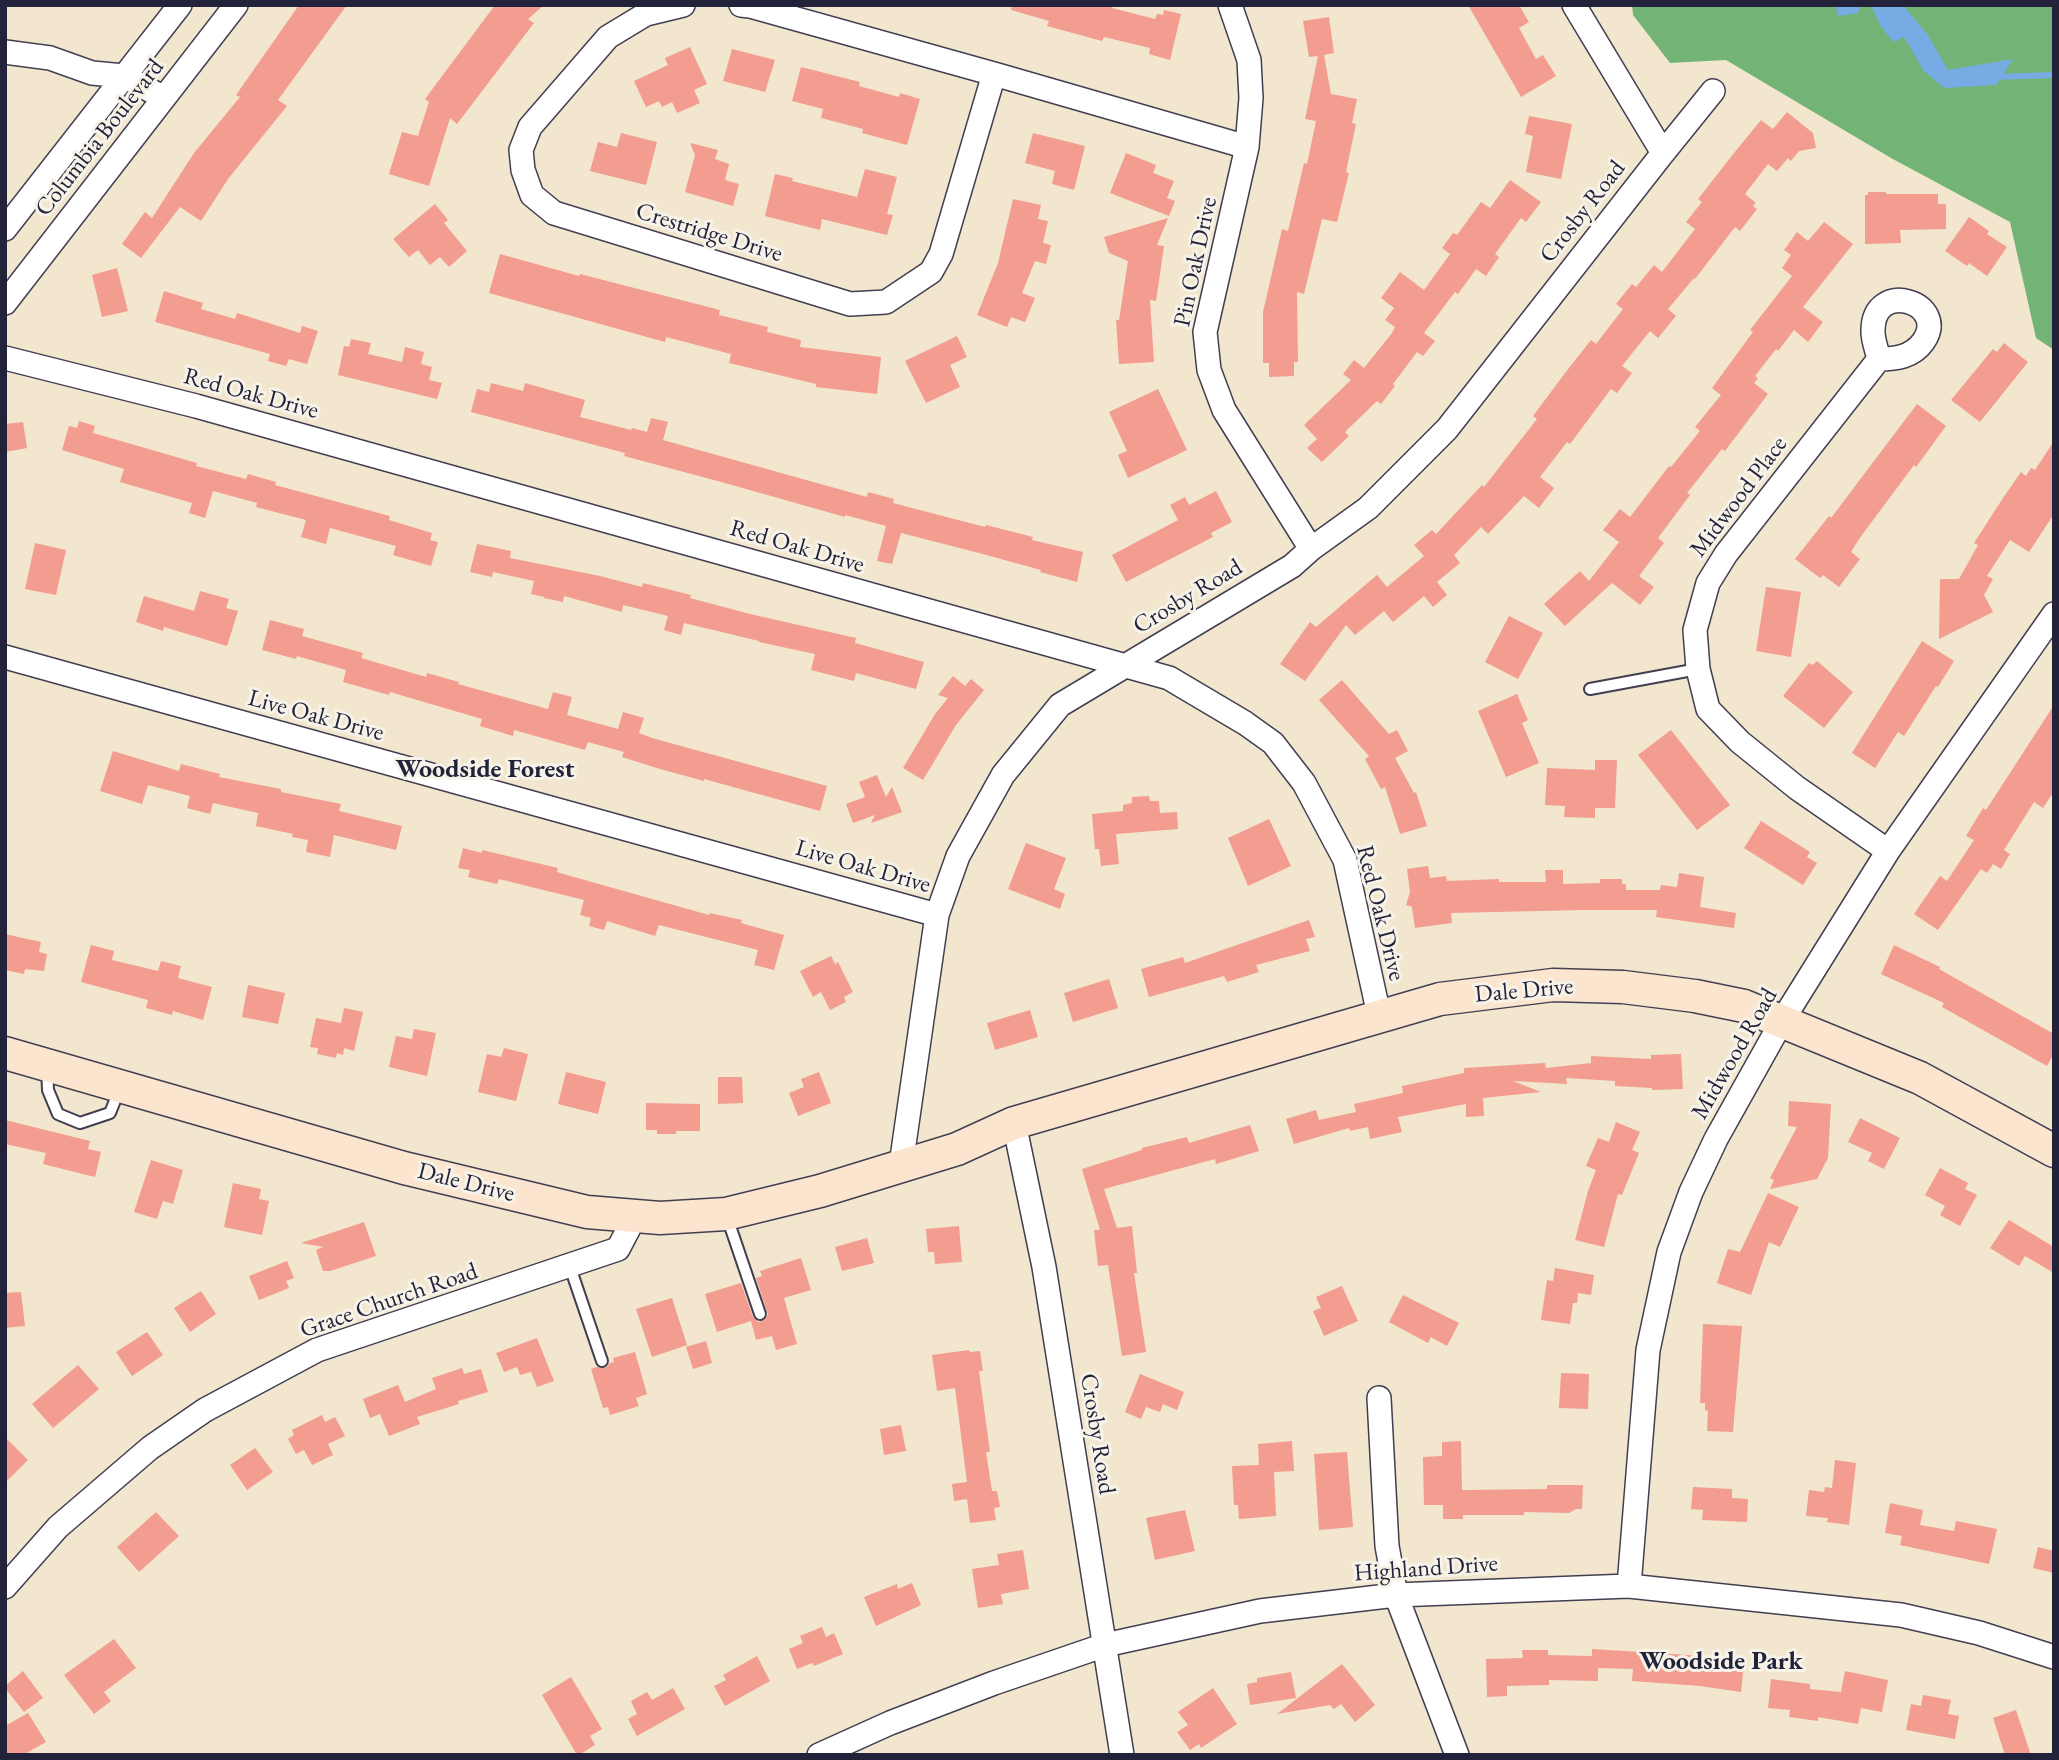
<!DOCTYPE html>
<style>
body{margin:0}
#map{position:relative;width:2059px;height:1760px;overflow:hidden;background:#f2e6ce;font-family:"EB Garamond",serif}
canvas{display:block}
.frame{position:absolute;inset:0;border:7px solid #22223b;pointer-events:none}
</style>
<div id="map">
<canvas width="2059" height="1760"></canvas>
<div class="frame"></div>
</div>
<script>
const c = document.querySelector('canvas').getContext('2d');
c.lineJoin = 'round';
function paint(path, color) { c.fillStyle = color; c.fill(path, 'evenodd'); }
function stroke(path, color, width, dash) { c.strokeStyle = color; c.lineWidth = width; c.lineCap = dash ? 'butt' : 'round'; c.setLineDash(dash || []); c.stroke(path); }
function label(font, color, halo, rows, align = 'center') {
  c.font = font + ' "EB Garamond",serif'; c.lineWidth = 6; c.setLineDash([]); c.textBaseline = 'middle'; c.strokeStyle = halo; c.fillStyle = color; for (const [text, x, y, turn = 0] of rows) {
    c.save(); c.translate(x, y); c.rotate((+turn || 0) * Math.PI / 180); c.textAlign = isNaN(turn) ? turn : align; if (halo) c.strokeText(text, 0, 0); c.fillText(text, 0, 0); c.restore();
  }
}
const forest = new Path2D(`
 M1632,5H2054V350L2036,338L2010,222L1891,158L1726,60L1670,63L1633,15Z`);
const water = new Path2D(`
 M1835,5H1867L1861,6L1858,13L1838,16Z
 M1871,5H1903L1928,35L1948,70L2013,59L1996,85L1944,88L1923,70L1904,37L1893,42L1880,25Z`);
const stream = new Path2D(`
 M1994,77L2054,75`);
const building = new Path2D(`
 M299,5H347L278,100L287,106L228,179L201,221L180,207L141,258L122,244L145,212L152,218L194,153L240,97L236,95Z
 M495,5H544L528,19L534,23L457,124L450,118L429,186L389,174L402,132L418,136L429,102L425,99Z
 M1012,5H1113L1112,8L1155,19L1157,14L1163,15L1164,10L1181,14L1170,60L1149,54L1150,48L1104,37L1102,41L1047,26L1049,21L1011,10Z
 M1468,5H1519L1529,22L1519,28L1536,59L1543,55L1556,76L1521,97Z
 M1329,17L1334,53L1324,55L1331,94L1357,99L1352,123L1356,124L1346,172L1349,173L1337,222L1322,219L1304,294L1297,292L1298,362H1294V376L1269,377V363H1263V312L1282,229L1288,231L1304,163L1307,164L1316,121L1305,119L1318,56L1309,57L1303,21Z
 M690,47L707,84L694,90L700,103L677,113L672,102L662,107L659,101L646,107L634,81L668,65L665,58Z
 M732,49L775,60L765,92L723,81Z
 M801,67L860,82L859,86L899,97L900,93L920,99L907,145L862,133L863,129L821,118L823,109L792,101Z
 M1787,112L1813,133L1816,148L1799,151L1791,161L1788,158L1777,171L1768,164L1745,194L1756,203L1753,206L1757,209L1740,231L1735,227L1695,279L1694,278L1668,309L1676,316L1658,338L1650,331L1622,366L1632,373L1617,393L1611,389L1570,444L1567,442L1540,477L1554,488L1539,508L1524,496L1488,534L1481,527L1454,555L1460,563L1437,582L1447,595L1433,607L1424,596L1393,622L1384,611L1355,635L1346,625L1305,681L1280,664L1310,622L1316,627L1377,575L1387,587L1424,556L1414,545L1432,530L1436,534L1482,485L1484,487L1537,419L1533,416L1565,373L1591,340L1596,344L1623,309L1616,304L1632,284L1636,287L1654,265L1662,272L1695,229L1686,222L1702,202L1698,199L1734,153L1761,120L1773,129Z
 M1529,116L1572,124L1561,179L1526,172L1533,136L1525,134Z
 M621,133L657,142L646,185L590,171L598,142L617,147Z
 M1033,133L1085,146L1074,190L1052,184L1055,171L1025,163Z
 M690,143L718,150L715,159L729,164L725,180L739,184L733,206L685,192L695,155Z
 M1126,153L1156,165L1153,173L1174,181L1167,198L1175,201L1169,216L1110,193Z
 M865,169L897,177L887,214L893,215L887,235L822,219L820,230L765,216L775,174L793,178L792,181L857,197Z
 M1510,180L1541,202L1526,222L1521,218L1495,254L1499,257L1486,276L1476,269L1458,294L1455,292L1424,333L1435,341L1423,356L1417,352L1393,384L1395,386L1381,404L1377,401L1345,432L1349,436L1322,462L1307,448L1317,439L1304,425L1351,380L1343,374L1354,360L1364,368L1392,333L1395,327L1385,320L1394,308L1381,298L1400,272L1424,290L1450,254L1442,248L1453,233L1457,235L1481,202L1490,208Z
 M1868,192H1886V194H1938V204H1946V229L1900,230L1901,243L1865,244V195H1868Z
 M1013,199L1041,205L1038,219L1048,221L1043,243L1051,245L1046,264L1035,261L1022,293L1035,298L1025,322L1011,317L1007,327L977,315L998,263Z
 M435,204L448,220L444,223L467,251L449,267L440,257L430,265L418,250L409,257L393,239Z
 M1969,217L1989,231L1987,234L2007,247L1987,276L1969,263L1967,266L1945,251Z
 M1168,218L1157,245L1164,246L1156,301L1150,300L1154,362L1119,364L1116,320H1119L1128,261L1109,253L1104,237Z
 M1824,222L1853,244L1803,307L1823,322L1808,342L1794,330L1778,351L1776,349L1755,376L1758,378L1754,383L1768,394L1725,451L1722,449L1687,493L1690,495L1658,538L1664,543L1639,576L1654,587L1640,605L1612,583L1565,626L1544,604L1580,571L1589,581L1619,542L1603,530L1620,509L1630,517L1669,466L1671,467L1700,431L1695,427L1721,395L1712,388L1753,332L1750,330L1792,276L1782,268L1791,255L1784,250L1797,232L1808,241Z
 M500,254L579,276L580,274L720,310L719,315L768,327L767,332L801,340L800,347L881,357L877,394L816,387V384L729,363L731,354L666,337L665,342L489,293Z
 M117,268L128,311L102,317L92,275Z
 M164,291L203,303L201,309L235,319L237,313L300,333L302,326L318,331L307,364L289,359L286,366L268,361L270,354L155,322Z
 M957,336L967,357L950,365L960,387L926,403L905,361Z
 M351,339L371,343L368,354L402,362L405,347L424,352L421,364L432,367L429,380L442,383L437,399L338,375L344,346L349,347Z
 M2004,343L2028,362L1980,422L1951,400L1993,349L1997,352Z
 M491,383L523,391L525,383L585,400L580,417L631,430L632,428L647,432L651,418L668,422L663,440L867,497L868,492L894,499L893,503L985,527L986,525L1033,537L1032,540L1083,552L1077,582L1040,572L1041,570L979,553L901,533L892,564L877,561L886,526L845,515V517L725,483L624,456L625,453L471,412L477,389L489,392Z
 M1158,389L1187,450L1128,478L1118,455L1127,451L1109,412Z
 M1917,404L1946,426L1916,467L1914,465L1859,539L1851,552L1860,559L1839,587L1823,575L1820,578L1795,559L1829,516L1831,518Z
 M79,421L95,426L93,433L197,463L196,466L246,479L248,474L276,482L275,485L390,516L389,520L432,533L430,540L438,542L431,566L393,555L396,546L330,528L326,544L301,537L306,520L256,507L257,503L213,491L205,518L189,513L192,503L120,482L124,469L62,450L69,426L77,428Z
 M23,422L27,448L5,452V424Z
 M2054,441V514L2029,552L2010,540L1987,576L1993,579L1984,595L1993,612L1939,639L1940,579H1959L1978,545L1974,543L2003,498L2021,472L2026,476L2031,468L2035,470Z
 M1216,491L1232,522L1211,533L1213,537L1126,582L1112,555L1178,520L1170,505L1185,497L1189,505Z
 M35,543L66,550L56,595L25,589Z
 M477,544L511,551L510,558L600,576L642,587L643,583L691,595L690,598L750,614L856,638L855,643L924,662L916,689L856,673L854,681L811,670L815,654L759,642V641L684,623L681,635L664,630L668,616L623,605L622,612L564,596L563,602L544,598V597L531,594L534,581L493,572L492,577L470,572Z
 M1766,587L1801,592L1791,657L1756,651Z
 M200,591L229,599L226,608L238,611L227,646L164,627L163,631L136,622L144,596L194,611Z
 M1509,616L1543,633L1518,679L1485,662Z
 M270,620L304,629L302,636L363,653L361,658L426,677L427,673L459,682L458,684L548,709L553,692L572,697L567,715L618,729L623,712L644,718L639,733L652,738L827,786L820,811L704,779V781L660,769L622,757L624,752L588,742L585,750L514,730L513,736L480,726L482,719L390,692L389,695L343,682L346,670L297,656L296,659L262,650Z
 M1922,641L1954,661L1938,687L1936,686L1904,736L1898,732L1875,768L1852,753Z
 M1817,661L1853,692L1824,728L1783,696L1809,663L1813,665Z
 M953,676L965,686L971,679L984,690L956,725L923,780L903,768L935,714L948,698L938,695Z
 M1342,680L1389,734L1397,730L1408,751L1395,758L1414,793L1416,792L1427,826L1400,834L1385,787L1381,789L1365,759L1369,756L1319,700Z
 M1517,694L1528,720L1522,723L1539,763L1506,777L1478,711Z
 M2054,705V791L2043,808L2034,802L2004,850L2010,854L2001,869L1993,864L1987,873L1981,869L1938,930L1914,914L1940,876L1947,881L1974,840L1966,836L1983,808L1986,810Z
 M1671,730L1730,805L1697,830L1638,755Z
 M113,751L179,771L181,764L220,774L219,777L281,789V792L341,804L339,811L402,826L396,850L334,835L330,857L306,852L308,840L292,837L293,834L256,826L258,813L213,803L210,814L187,808L190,796L148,785L142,804L100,791Z
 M1595,760H1617L1615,808H1595V818L1564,817L1565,806L1545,805L1547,768L1595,770Z
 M877,775L886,797L892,787L902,812L871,823L875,815L853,823L846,804L865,797L859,782Z
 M1149,796L1150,801H1159L1160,813L1177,812L1178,829L1116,834L1119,864L1101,866L1099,849H1095L1092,814L1123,811V805L1132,803V797Z
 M1269,819L1291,866L1248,886L1228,838Z
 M1761,821L1810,852L1807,857L1817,863L1803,885L1744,848Z
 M1026,843L1066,858L1054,889L1065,894L1060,909L1008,889Z
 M463,848L482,853V850L558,868L557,872L567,875L709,915L710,913L742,920L741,923L784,935L774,970L754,965L758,950L659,925L655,936L607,921L604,930L589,926L591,918L580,915L584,900L499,879L497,884L468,877L470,870L458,868Z
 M1428,866L1430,878L1446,876L1447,881L1499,879V882H1546L1545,870H1563V884L1600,883V879H1622V884H1626V890H1660L1661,885L1677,887L1679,873L1704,877L1700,907L1736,913L1734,928L1656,917L1657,910H1583L1451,913L1452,923L1415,928L1412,907L1406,905L1410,892L1407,869Z
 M1309,920L1315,937L1306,939L1310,951L1256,965L1259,972L1227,982L1224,976L1149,997L1141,969L1183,957L1185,963Z
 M5,934L41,942L39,952L47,954L44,971L25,969L24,974L5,970Z
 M91,945L114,951L112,960L158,971L161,961L181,966L178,978L212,987L203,1020L173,1011L172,1015L146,1008L148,1000L81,982Z
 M1894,945L1940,967L1939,969L2054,1034V1053L2047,1066L1942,1007L1944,1003L1881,974Z
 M831,956L835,964L838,962L853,992L844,997L846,1002L830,1010L821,992L813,997L800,971Z
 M1109,979L1118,1008L1073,1022L1064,993Z
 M248,985L285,993L278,1024L242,1017Z
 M344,1008L363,1012L354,1051L344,1048L343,1055L337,1053L336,1058L317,1054L318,1048L310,1047L316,1018L341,1023Z
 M1030,1010L1038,1037L995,1050L987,1023Z
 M414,1029L436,1033L427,1076L389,1067L396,1036L412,1039Z
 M504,1048L528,1054L516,1101L478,1092L487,1054L501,1057Z
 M1681,1054L1683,1089L1652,1090V1088L1615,1086V1081L1566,1078L1567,1084L1513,1081L1541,1092L1483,1098L1484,1116L1466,1117V1104L1398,1117L1402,1132L1370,1139L1368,1127L1350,1131L1349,1128L1294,1144L1286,1119L1316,1110L1319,1120L1356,1112L1354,1104L1403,1093L1402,1086L1464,1073V1068L1545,1063L1546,1068L1591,1063V1056L1651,1059V1055Z
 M566,1072L606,1082L598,1114L558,1104Z
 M819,1072L831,1103L798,1116L789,1093L804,1087L801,1079Z
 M718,1077H742L743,1103L718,1104Z
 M1789,1101L1831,1104L1828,1158L1817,1179L1770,1189L1774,1180L1770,1178L1797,1127L1788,1126Z
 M646,1103L700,1104V1131H676V1134H657V1130H646Z
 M1860,1118L1900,1138L1884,1169L1868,1161L1872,1153L1848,1142Z
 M5,1120L90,1141L88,1149L101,1152L95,1177L43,1164L46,1153L5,1144Z
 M1616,1122L1640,1132L1632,1150L1639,1153L1622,1195L1618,1194L1604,1247L1575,1240L1588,1191L1596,1170L1586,1166L1598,1138L1609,1142Z
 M1250,1125L1259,1151L1216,1164L1215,1159L1104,1189L1117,1228L1132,1226L1137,1273H1134L1146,1352L1122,1356L1108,1265L1098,1266L1094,1230H1100L1082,1169L1142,1150V1148L1187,1137L1189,1143Z
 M151,1160L183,1170L173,1204L163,1201L157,1219L134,1212Z
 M1940,1168L1968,1183L1965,1189L1977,1195L1960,1226L1940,1215L1945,1206L1925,1195Z
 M233,1183L261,1189L259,1199L269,1201L262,1235L224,1227Z
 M1768,1193L1799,1207L1780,1247L1769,1242L1751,1295L1717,1283L1728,1249L1740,1252Z
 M2009,1220L2054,1247V1273L2025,1256L2019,1266L1990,1248Z
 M364,1222L376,1256L330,1271H323L316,1250L323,1247L301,1243Z
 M959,1226L962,1262L935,1264L934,1252H928L926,1229Z
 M867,1238L874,1263L842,1271L835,1247Z
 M801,1258L811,1290L784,1298L797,1344L776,1350L772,1336L756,1340L751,1321L717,1332L705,1294L741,1283L753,1317L758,1322L763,1321L768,1315L756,1278L762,1276L760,1271Z
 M287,1261L294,1278L286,1281L289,1288L259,1300L249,1276Z
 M1555,1268L1594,1275L1591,1295L1578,1293L1577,1303H1573L1570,1324L1541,1320L1547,1280L1553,1281Z
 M1342,1286L1358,1321L1324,1336L1313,1311L1321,1308L1316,1297Z
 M201,1291L216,1314L190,1332L174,1308Z
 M21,1292L25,1326L5,1328V1293Z
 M1403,1295L1459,1323L1447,1346L1431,1337L1428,1343L1389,1322Z
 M672,1298L687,1345L652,1357L636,1309Z
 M1703,1324L1742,1326L1733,1432L1707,1431L1708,1411L1705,1410V1403H1700Z
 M147,1332L163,1355L132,1376L116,1352Z
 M537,1338L554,1381L537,1387L531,1372L520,1375L517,1367L504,1372L496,1353Z
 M706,1341L712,1363L693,1369L686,1347Z
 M969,1350L970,1352L980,1351L983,1371H979L990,1452H986L992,1491H997L1000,1507L994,1508L996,1520L970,1523L967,1499L954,1501L952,1484L967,1482L955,1388L937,1391L932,1355Z
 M635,1352L647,1394L636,1398L639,1406L610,1415L608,1407L603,1408L591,1369L597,1367L605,1368L610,1363L614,1362L613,1358Z
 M78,1365L99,1389L53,1428L32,1404Z
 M462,1368L464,1374L481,1369L488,1392L458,1401L459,1404L417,1417L420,1424L389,1436L380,1414L370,1418L363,1399L398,1385L405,1402L436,1389L432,1378Z
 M1561,1373L1589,1374L1588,1409L1559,1408Z
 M1140,1374L1184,1392L1177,1410L1163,1404L1160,1412L1146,1407L1141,1419L1125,1412Z
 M322,1415L325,1422L335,1417L345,1436L328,1444L333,1455L312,1465L304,1450L296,1454L288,1439L294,1435L292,1430Z
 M901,1425L906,1451L884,1455L880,1429Z
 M5,1437L28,1460L5,1483Z
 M1292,1441L1294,1471L1274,1472L1276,1516L1239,1519L1238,1505H1234L1232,1466L1259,1465L1258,1444Z
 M1461,1441L1462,1490L1547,1489V1485H1583L1582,1509H1576L1569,1513L1524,1512V1515H1463V1519H1443V1505H1424L1423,1457L1442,1456V1442Z
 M255,1448L273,1472L247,1490L230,1465Z
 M1347,1452L1353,1527L1319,1530L1314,1454Z
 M1835,1460L1856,1463L1849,1525L1827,1522L1828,1518L1806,1516L1809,1490L1824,1492L1825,1487L1832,1488Z
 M1693,1487L1732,1489V1498L1748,1499L1747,1522L1702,1520L1703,1510L1691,1509Z
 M1890,1503L1923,1510L1920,1525L1954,1531L1956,1521L1997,1529L1989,1564L1900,1545L1902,1536L1885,1533Z
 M1185,1510L1195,1551L1155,1560L1146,1518Z
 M156,1512L179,1536L139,1572L117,1547Z
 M2038,1547L2054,1551V1573L2033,1568Z
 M1023,1550L1029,1589L1001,1594L1003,1604L978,1608L972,1569L999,1565L997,1554Z
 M912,1583L921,1605L876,1626L864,1597L897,1584L898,1589Z
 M822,1627L826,1637L834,1633L843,1654L814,1666L812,1663L797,1669L789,1649L803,1643L800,1636Z
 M114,1639L136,1668L104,1692L111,1701L94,1714L64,1675Z
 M1592,1649L1688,1655L1744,1663L1741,1692L1700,1686L1632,1681L1633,1669L1598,1668V1681L1549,1680V1685L1507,1686V1696L1487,1697L1486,1659L1523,1658L1522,1650H1548V1655L1592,1656Z
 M757,1656L770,1681L725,1706L714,1686L726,1680L723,1675Z
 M1342,1664L1375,1705L1355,1722L1341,1704L1334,1709L1330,1705L1277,1714Z
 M23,1671L43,1698L24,1712L5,1688V1686Z
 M1845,1671L1888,1680L1882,1712L1861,1708L1858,1724L1818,1717V1721L1789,1717L1790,1710L1768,1708L1771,1679L1810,1684V1689L1841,1692Z
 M1291,1672L1296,1698L1250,1705L1247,1684L1257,1682V1678Z
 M571,1677L602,1729L590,1736L595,1745L579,1755H577L542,1695Z
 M673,1688L685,1709L637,1736L628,1719L637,1714L631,1701L647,1692L652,1700Z
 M1213,1688L1237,1724L1201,1748L1199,1744L1190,1750L1177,1732L1188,1725L1178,1712Z
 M1923,1695L1951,1700L1948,1714L1959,1716L1955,1739L1906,1730L1911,1704L1921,1706Z
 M2016,1710L2031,1755H2005L1993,1718Z
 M28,1713L46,1742L23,1755H5V1726Z`);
const lane = new Path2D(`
 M1590,689L1698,669
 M47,1068L48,1090L58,1114L80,1123L110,1113L120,1088
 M727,1217L760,1314
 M570,1267L602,1361`);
const street = new Path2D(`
 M683,5L646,14L608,37L530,127L521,150L523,170L532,195L554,213L850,304L886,302L931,272L941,254L994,74L750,6L741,5
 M1230,5L1249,60L1251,98L1247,147L1205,332L1209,370L1224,410L1311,549
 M5,52L50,58L92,73L124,76L164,98
 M994,74L1247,147
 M1663,153L1713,91
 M5,229L180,5
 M5,303L236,5
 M5,358L196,406L1169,678L1245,723L1273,743L1304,783L1345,860L1379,1015
 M1879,359C1896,359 1912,357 1923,342C1951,303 1872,277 1873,332C1873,341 1877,350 1879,359L1726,554L1708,583L1695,630L1698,669L1708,709L1740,742L1797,788L1888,851
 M5,657L937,915
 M1014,1123L1044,1267L1122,1755
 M901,1165L937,915L958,856L1003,775L1060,705L1292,566L1311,549L1368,508L1447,429L1663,153L1574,5
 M1379,1398L1387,1546L1396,1595L1457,1755
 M1629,1586L1648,1350L1669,1252L1691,1192L1716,1139L1782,1021L1888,851L2054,614
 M5,1587L58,1527L150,1448L205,1410L317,1350L618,1249L629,1228L632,1216
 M819,1755L890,1723L994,1683L1105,1645L1260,1611L1396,1595L1629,1586L1901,1615L1979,1633L2054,1657`);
const secondary = new Path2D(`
 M5,1053L404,1168L587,1212L660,1218L726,1214L820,1191L957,1149L1014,1123L1440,999L1553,985L1623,987L1695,996L1744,1006L1920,1078L2054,1151`);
const streetNames = [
 ["Columbia Boulevard",100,138,-52],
 ["Crosby Road",1583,212,-52],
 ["Crestridge Drive",709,233,17],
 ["Pin Oak Drive",1196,262,-78],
 ["Red Oak Drive",251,394,15],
 ["Midwood Place",1739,497,-53],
 ["Red Oak Drive",797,547,16],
 ["Crosby Road",1188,597,-31],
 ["Live Oak Drive",316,716,15],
 ["Live Oak Drive",863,867,16],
 ["Red Oak Drive",1380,913,76],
 ["Dale Drive",1524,991,-5],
 ["Midwood Road",1735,1054,-60],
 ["Dale Drive",466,1183,14],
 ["Grace Church Road",389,1301,-19],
 ["Crosby Road",1097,1434,81],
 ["Highland Drive",1426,1569,-4]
];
const neighbourhoodNames = [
 ["Woodside Forest",485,770],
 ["Woodside Park",1721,1662]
];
paint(forest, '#73b476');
paint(water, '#77abe4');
stroke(stream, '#77abe4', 6);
paint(building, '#f29d8f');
stroke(lane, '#413f51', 14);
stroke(street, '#413f51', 26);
stroke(secondary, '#413f51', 35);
stroke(lane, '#fff', 10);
stroke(street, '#fff', 23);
stroke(secondary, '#fce5cf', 32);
label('24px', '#22223b', '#f7f3e8', streetNames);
label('bold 26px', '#22223b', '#f7f3e8', neighbourhoodNames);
</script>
